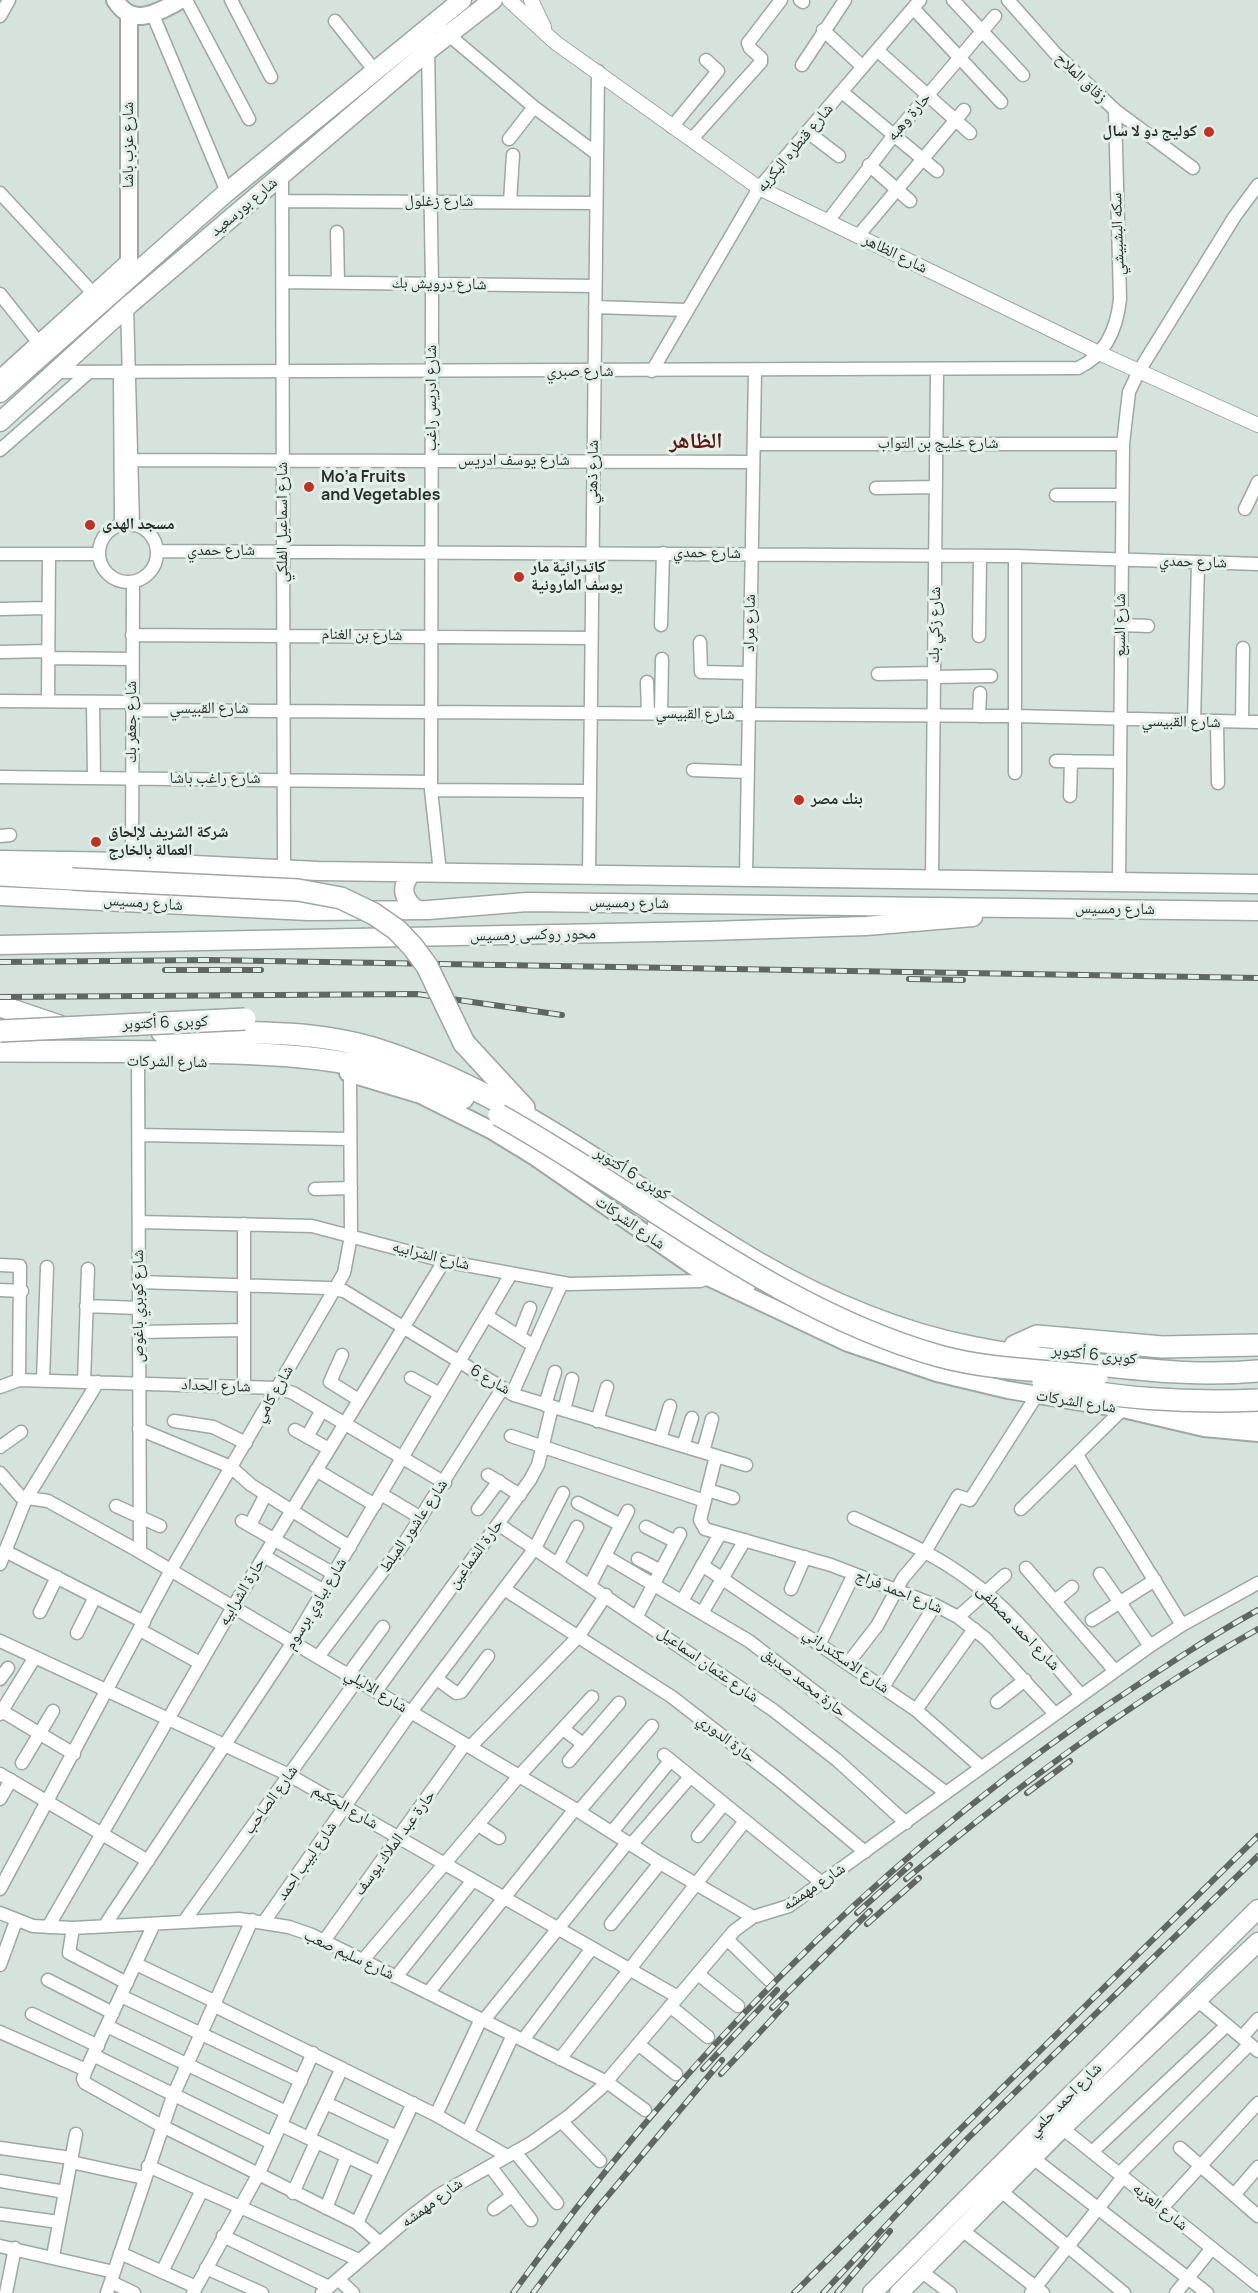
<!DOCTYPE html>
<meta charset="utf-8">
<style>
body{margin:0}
canvas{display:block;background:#d6e3dc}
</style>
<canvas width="1258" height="2293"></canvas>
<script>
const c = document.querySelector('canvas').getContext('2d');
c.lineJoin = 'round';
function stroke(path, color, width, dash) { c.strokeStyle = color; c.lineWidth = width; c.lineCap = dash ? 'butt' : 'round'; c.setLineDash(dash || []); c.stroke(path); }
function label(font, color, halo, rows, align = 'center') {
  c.font = font + ' Manrope,"Noto Naskh Arabic",sans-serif'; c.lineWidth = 6; c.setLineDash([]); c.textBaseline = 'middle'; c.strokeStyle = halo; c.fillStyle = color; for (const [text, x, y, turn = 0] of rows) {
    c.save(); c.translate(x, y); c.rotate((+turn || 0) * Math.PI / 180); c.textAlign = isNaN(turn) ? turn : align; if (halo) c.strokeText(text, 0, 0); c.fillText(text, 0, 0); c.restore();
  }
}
const minor = new Path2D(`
 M186,0L249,119
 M231,0L271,77
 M800,0L803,2
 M953,0L1023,75
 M1008,0L1055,53L1115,110L1193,168
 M913,8L1001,102
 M153,15L227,192
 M0,16L9,0
 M335,21L375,71
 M823,30L863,67
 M444,31L534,107L597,154
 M428,46L432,284L431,790L440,872
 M877,50L970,133
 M802,65L845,0
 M842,92L937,171
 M672,127L718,71L706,60
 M809,133L839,156
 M509,139L534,107
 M691,140L761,62V58L750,48L748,43L781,0
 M869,165L910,201
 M282,175L284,869
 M0,193L92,292
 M282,201L596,203
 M510,202L513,155
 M828,221L894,135L995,16
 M337,232L338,282
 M858,236L964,110
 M283,282L595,286
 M0,294L42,347
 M127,306L133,525
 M595,307L686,310
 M652,371L759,188L920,0
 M56,372L1078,368C1106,355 1117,328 1120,299L1115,110
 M120,374L121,525
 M0,376L129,259
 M754,444H1123
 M0,450L88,373
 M131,460L753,462
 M876,488L936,487
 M1056,495H1122
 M1245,509L1258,482
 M99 553a29 29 0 1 1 58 0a29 29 0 1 1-58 0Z
 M157,551L1015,556L1258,564
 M0,554H98
 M1015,556V773
 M0,609L48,608
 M661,625L663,553
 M1121,625L1148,626
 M132,635L591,638
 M979,636L980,556
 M700,642L701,672L748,673
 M0,652L48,651
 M48,658L132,659
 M878,674L934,673
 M934,677L991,676
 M647,682L648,713
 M0,701L132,702
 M48,701L49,554
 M93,702L94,778
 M132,710L1015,716L1258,722
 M661,714L662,659
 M979,716L980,693
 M1194,722L1198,563
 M1217,722L1218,783
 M1242,722L1243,648
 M1056,761L1120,762
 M693,770L748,772
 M0,777L431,782
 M431,790L589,791
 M1070,796L1071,761
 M0,836L10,835
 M132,862L133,582
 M589,874L598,71
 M746,875L755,371
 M932,879L937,370
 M1119,882L1123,444L1129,392L1139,371L1235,216L1258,185
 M138,1061L140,1552
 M139,1135L350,1139
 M315,1189L351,1188
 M139,1222L312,1226L444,1261L569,1284L700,1281L715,1276
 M0,1265L20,1266L19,1380
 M139,1282L328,1288L344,1291L514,1395L746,1465
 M0,1290L22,1291
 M86,1306L139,1308
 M487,1316L534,1346
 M139,1332L244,1330
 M519,1336L530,1308
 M342,1355L330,1382L359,1400
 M411,1378L440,1394
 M43,1380L47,1267
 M84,1382L88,1269
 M0,1387L19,1380L278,1388L293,1393L445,1483
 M244,1387V1224
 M512,1394L562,1283
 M545,1405L555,1372
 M564,1410L572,1379
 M174,1421L213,1427L246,1443
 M597,1421L607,1387
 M139,1429L231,1467L251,1485L350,1547
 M295,1430L329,1449
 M511,1436L705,1501
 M307,1437L322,1410
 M660,1439L670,1406
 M683,1446L692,1418
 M0,1447L21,1432
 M703,1452L712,1419
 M1077,1455L1182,1625
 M716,1456L700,1520L705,1529L831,1565L935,1605L958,1617L986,1639L1055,1714
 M316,1470L375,1505
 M0,1473L21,1497L48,1501L140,1552L575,1809L660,1863L753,1917
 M488,1475L520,1495
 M708,1490L733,1498
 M381,1494L421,1518
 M578,1503L621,1525
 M116,1506L160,1526
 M478,1509L499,1481
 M1021,1509L1123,1409
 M854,1518C893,1536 933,1553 968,1579C1012,1610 1046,1655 1081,1695
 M242,1521L334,1574
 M498,1524L773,1710L837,1760L906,1823
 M250,1525L266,1494
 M646,1527L676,1542
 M5,1551L144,1622
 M264,1556L324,1591
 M605,1556L749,1641L946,1793
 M638,1559L661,1571
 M558,1563L577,1527
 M0,1564L26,1499L98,1382
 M702,1565L916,1710L981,1767
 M1026,1568L1115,1671
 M1100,1574L1150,1646
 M590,1585L628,1511
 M504,1589L672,1697L779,1780L865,1852
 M791,1589L805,1557
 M682,1601L720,1534
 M1055,1601L1072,1587
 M40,1612L57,1577
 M702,1613L745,1540
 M637,1616L680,1534
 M958,1617L1005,1575
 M1092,1620L1155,1580
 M140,1630L200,1663
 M77,1633L95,1597
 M0,1641L289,1775L678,1997
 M820,1643L854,1574
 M318,1657L405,1542L502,1389
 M849,1662L877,1626L903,1578L925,1552L958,1496L970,1500L1037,1395
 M348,1675L383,1627
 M0,1679L8,1668
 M437,1679L456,1693L461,1692L488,1656
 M883,1687L935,1605
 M376,1691L530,1480L538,1465L552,1407
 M997,1702L1025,1680
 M0,1710L74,1754
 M916,1710L974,1629
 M0,1714L35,1657
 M563,1729L583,1744
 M470,1747L578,1637L606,1595
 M664,1755L822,1883
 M569,1761L619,1703
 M22,1763L53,1711
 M0,1774L148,1861
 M0,1799L11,1780
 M579,1811L652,1726
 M478,1825L499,1838
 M612,1832L670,1761
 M698,1836L724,1804
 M631,1845L690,1777
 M0,1889L171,1570L344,1273L351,1236L350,1074
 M0,1913L33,1926L73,1928L239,1919L289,1927L312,1935L607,2082L645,2110
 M185,1920L357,1680
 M264,1922L411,1712L535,1548L563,1493
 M154,1924L86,2070L83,2079L85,2083L162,2126L357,2223L380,2243
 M611,1924L660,1863
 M105,1925L293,1642L511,1274
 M48,1927L233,1607L444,1261
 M73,1928L69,1953L127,1983
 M727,1939L769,1980
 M324,1941L465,1744
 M363,1960L519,1776L592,1697
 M136,1964L216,2002
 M0,1965L16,1921
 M698,1974L738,2006
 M396,1977L473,1880
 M48,1980L113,2013
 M428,1993L575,1809
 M121,1996L301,2081
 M1197,2000L1258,2051
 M215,2006L436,2115L507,2156
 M670,2006L708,2037
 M32,2014L98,2046
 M484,2020L628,1842
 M107,2026L286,2112
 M0,2032L86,2070
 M1242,2037L1258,2019
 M523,2040L592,1948
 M638,2044L676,2074
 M93,2055L272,2143
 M560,2059L745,1821
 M326,2103L397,2137
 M436,2115L481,2019
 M562,2122L600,2161
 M281,2125L380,2172
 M1062,2128L1258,2285
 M468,2132L513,2035
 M309,2138L342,2068
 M0,2148L71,2158
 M1180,2148L1258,2216
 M515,2152L557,2203
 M1092,2152L1227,2025
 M1033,2158L1207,2293
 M71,2162L144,2178
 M148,2166L359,2260
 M490,2166L531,2220
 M1119,2174L1250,2044
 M0,2181L65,2192
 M1001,2191L1124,2293
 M293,2193L316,2142
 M1234,2195L1258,2167
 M326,2208L347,2156
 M1162,2208L1258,2103
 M494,2209L512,2196
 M0,2214L59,2222
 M357,2223L413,2103
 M962,2230L1043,2293
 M223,2236L329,2287
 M0,2246L114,2272
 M120,2253L196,2287
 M53,2256L76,2134
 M206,2268L262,2293
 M921,2271L950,2293
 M162,2272L202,2190
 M338,2279L353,2293
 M111,2282L134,2293
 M6,2293L15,2248
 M107,2293L173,2096L252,1920
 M193,2293L258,2175L313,2053
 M322,2293L409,2218L439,2195L531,2143L570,2115L601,2088L734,1931L753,1917L789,1906L1150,1646L1182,1625L1258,1583
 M1031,2293L1123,2177
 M1176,2293L1212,2248`);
const tertiary = new Path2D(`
 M509,0L556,43L759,188L1099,353L1258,425
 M531,0L544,27`);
const secondary = new Path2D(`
 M115,0C133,29 158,12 181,0
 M129,276V15
 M348,1073L421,1095L491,1130L535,1157L710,1278L848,1343L937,1373L1008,1390L1123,1409L1204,1428L1258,1433
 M656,1225L747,1285
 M1163,1409L1258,1418`);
const primary = new Path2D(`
 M0,393L227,192L462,0
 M0,422L130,304L430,49L493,0
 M0,860L132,862L318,871L1258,884
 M412,873C400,886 402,899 417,910
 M0,896L308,911L428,910L527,902L1258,911
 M0,945L709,931L866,926L973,917
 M872,2293L1258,1909
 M899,2293L1062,2128L1258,1942`);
const motorway = new Path2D(`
 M0,875L72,879
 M0,1006L59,1026
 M162,1032C233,1033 310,1028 379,1050C517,1094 634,1190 758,1263C824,1301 896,1332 971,1347C1013,1356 1056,1360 1099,1365C1152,1371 1205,1376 1258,1371
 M464,1043L524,1108
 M0,1051C56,1051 112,1051 168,1052C271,1052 367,1055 463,1098
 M1015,1346L1037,1336L1162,1347L1258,1345`);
const rail = new Path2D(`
 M0,962L209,960L1258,978
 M165,970H261
 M909,979L963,980
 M0,997L417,994L562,1015
 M1027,1793L1070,1761
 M906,1879C1016,1787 1132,1700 1258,1629
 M857,1913L910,1865
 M867,1924L919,1878
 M772,2008L870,1911
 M703,2069L777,1990
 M721,2074L786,2004
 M513,2293C673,2070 860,1877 1085,1720C1142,1682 1198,1643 1258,1610
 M533,2293L595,2211L722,2060
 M794,2293L1258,1836
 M823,2293L965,2141L1258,1856
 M837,2293L890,2231`);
const motorwayBridge = new Path2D(`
 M72,879L298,890L341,898L374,914L397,930L413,947L427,966L464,1043
 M0,1031L245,1019
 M499,1115C644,1196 777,1310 939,1356C989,1370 1045,1370 1097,1376
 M1043,1382C1109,1399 1189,1403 1258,1400`);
const markers = [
 [1209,132,6,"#bf3226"],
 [309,487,6,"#bf3226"],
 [90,525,6,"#bf3226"],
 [519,577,6,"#bf3226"],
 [799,800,6,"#bf3226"],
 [96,842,6,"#bf3226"]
];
const streetNames = [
 ["زقاق الملاح",1081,78,44],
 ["حارة وهبه",909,117,-49],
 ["شارع عزب باشا",129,145,-90],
 ["شارع قنطره البكريه",795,148,-50],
 ["شارع زغلول",439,202],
 ["شارع بورسعيد",244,207,-40],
 ["سكه البشبيشي",1118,234,-92],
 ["شارع الظاهر",895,254,26],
 ["شارع درويش بك",439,284,1],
 ["شارع صبري",580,372],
 ["شارع ادريس راغب",432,398,-90],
 ["شارع خليج بن التواب",938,444],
 ["شارع يوسف ادريس",514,461],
 ["شارع ذهني",593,472,-89],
 ["شارع اسماعيل الفلكي",283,522,-90],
 ["شارع حمدي",221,551],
 ["شارع حمدي",707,553,1],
 ["شارع حمدي",1193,562,2],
 ["شارع مراد",750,623,-89],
 ["شارع زكي بك",935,625,-89],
 ["شارع السبع",1121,625,-90],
 ["شارع بن الغنام",362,635,1],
 ["شارع القبيسي",209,709],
 ["شارع القبيسي",695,714,1],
 ["شارع جعفر بك",132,722,-90],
 ["شارع القبيسي",1181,722,1],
 ["شارع راغب باشا",215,779],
 ["شارع رمسيس",143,903,4],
 ["شارع رمسيس",629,903,1],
 ["شارع رمسيس",1115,909,1],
 ["محور روكسى رمسيس",533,935,-1],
 ["كوبرى 6 أكتوبر",165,1023,-2],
 ["شارع الشركات",167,1062,1],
 ["كوبرى 6 أكتوبر",632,1174,32],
 ["شارع الشركات",630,1223,35],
 ["شارع الشرابيه",431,1256,14],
 ["شارع كوبري باغوص",139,1306,-90],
 ["كوبرى 6 أكتوبر",1094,1355,6],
 ["شارع 6",490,1380,30],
 ["شارع الحداد",216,1386,2],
 ["شارع كامي",274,1394,-60],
 ["شارع الشركات",1076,1402,9],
 ["شارع عاشور المبلط",414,1526,-56],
 ["حارة الشماعين",476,1554,-54],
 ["حارة الشرابيه",242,1592,-59],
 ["شارع احمد فراج",899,1592,22],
 ["شارع بباوي برسوم",316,1604,-59],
 ["شارع احمد مصطفى",1018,1628,46],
 ["شارع الاسكندراني",846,1661,35],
 ["شارع عثمان اسماعيل",708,1665,35],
 ["حارة محمد صديق",804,1683,38],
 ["شارع الاليلي",376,1691,31],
 ["حارة الدوري",726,1739,38],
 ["شارع الصاحب",271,1800,-54],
 ["شارع الحكيم",345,1807,30],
 ["حارة عبد الملاك يوسف",395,1843,-54],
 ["شارع لبيب احمد",307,1861,-55],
 ["شارع مهمشه",814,1887,-34],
 ["شارع سليم صعب",349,1955,25],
 ["شارع احمد حلمي",1065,2100,-45],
 ["شارع مهمشه",432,2203,-36],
 ["شارع العزبه",1160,2207,39]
];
const poiNames = [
 ["كوليج دو لا سال",1197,132,"right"],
 ["Mo’a Fruits",321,478],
 ["and Vegetables",321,496],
 ["مسجد الهدى",102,525],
 ["كاتدرائية مار",531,568],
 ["يوسف المارونية",531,586],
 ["بنك مصر",811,800],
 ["شركة الشريف لإلحاق",108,833],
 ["العمالة بالخارج",108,851]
];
const districtNames = [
 ["الظاهر",696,442]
];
stroke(minor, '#9ca8a2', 15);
stroke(tertiary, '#9ca8a2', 16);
stroke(secondary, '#9ca8a2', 20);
stroke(primary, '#9ca8a2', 21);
stroke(motorway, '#9ca8a2', 24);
stroke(minor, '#fff', 12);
stroke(tertiary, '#fff', 14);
stroke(secondary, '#fff', 16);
stroke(primary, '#fff', 18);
stroke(motorway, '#fff', 21);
stroke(rail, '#5f6763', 6);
stroke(rail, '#e3f0ea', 4, [11]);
stroke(motorwayBridge, '#9ca8a2', 24, []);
stroke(motorwayBridge, '#fff', 21);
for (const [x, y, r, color] of markers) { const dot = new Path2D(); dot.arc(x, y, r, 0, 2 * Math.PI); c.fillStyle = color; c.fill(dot); stroke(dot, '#e3f0ea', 2); }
label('16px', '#292e2c', '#e3f0ea', streetNames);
label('bold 16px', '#292e2c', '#e3f0ea', poiNames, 'left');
label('bold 22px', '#5a1710', '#e3f0ea', districtNames);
</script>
